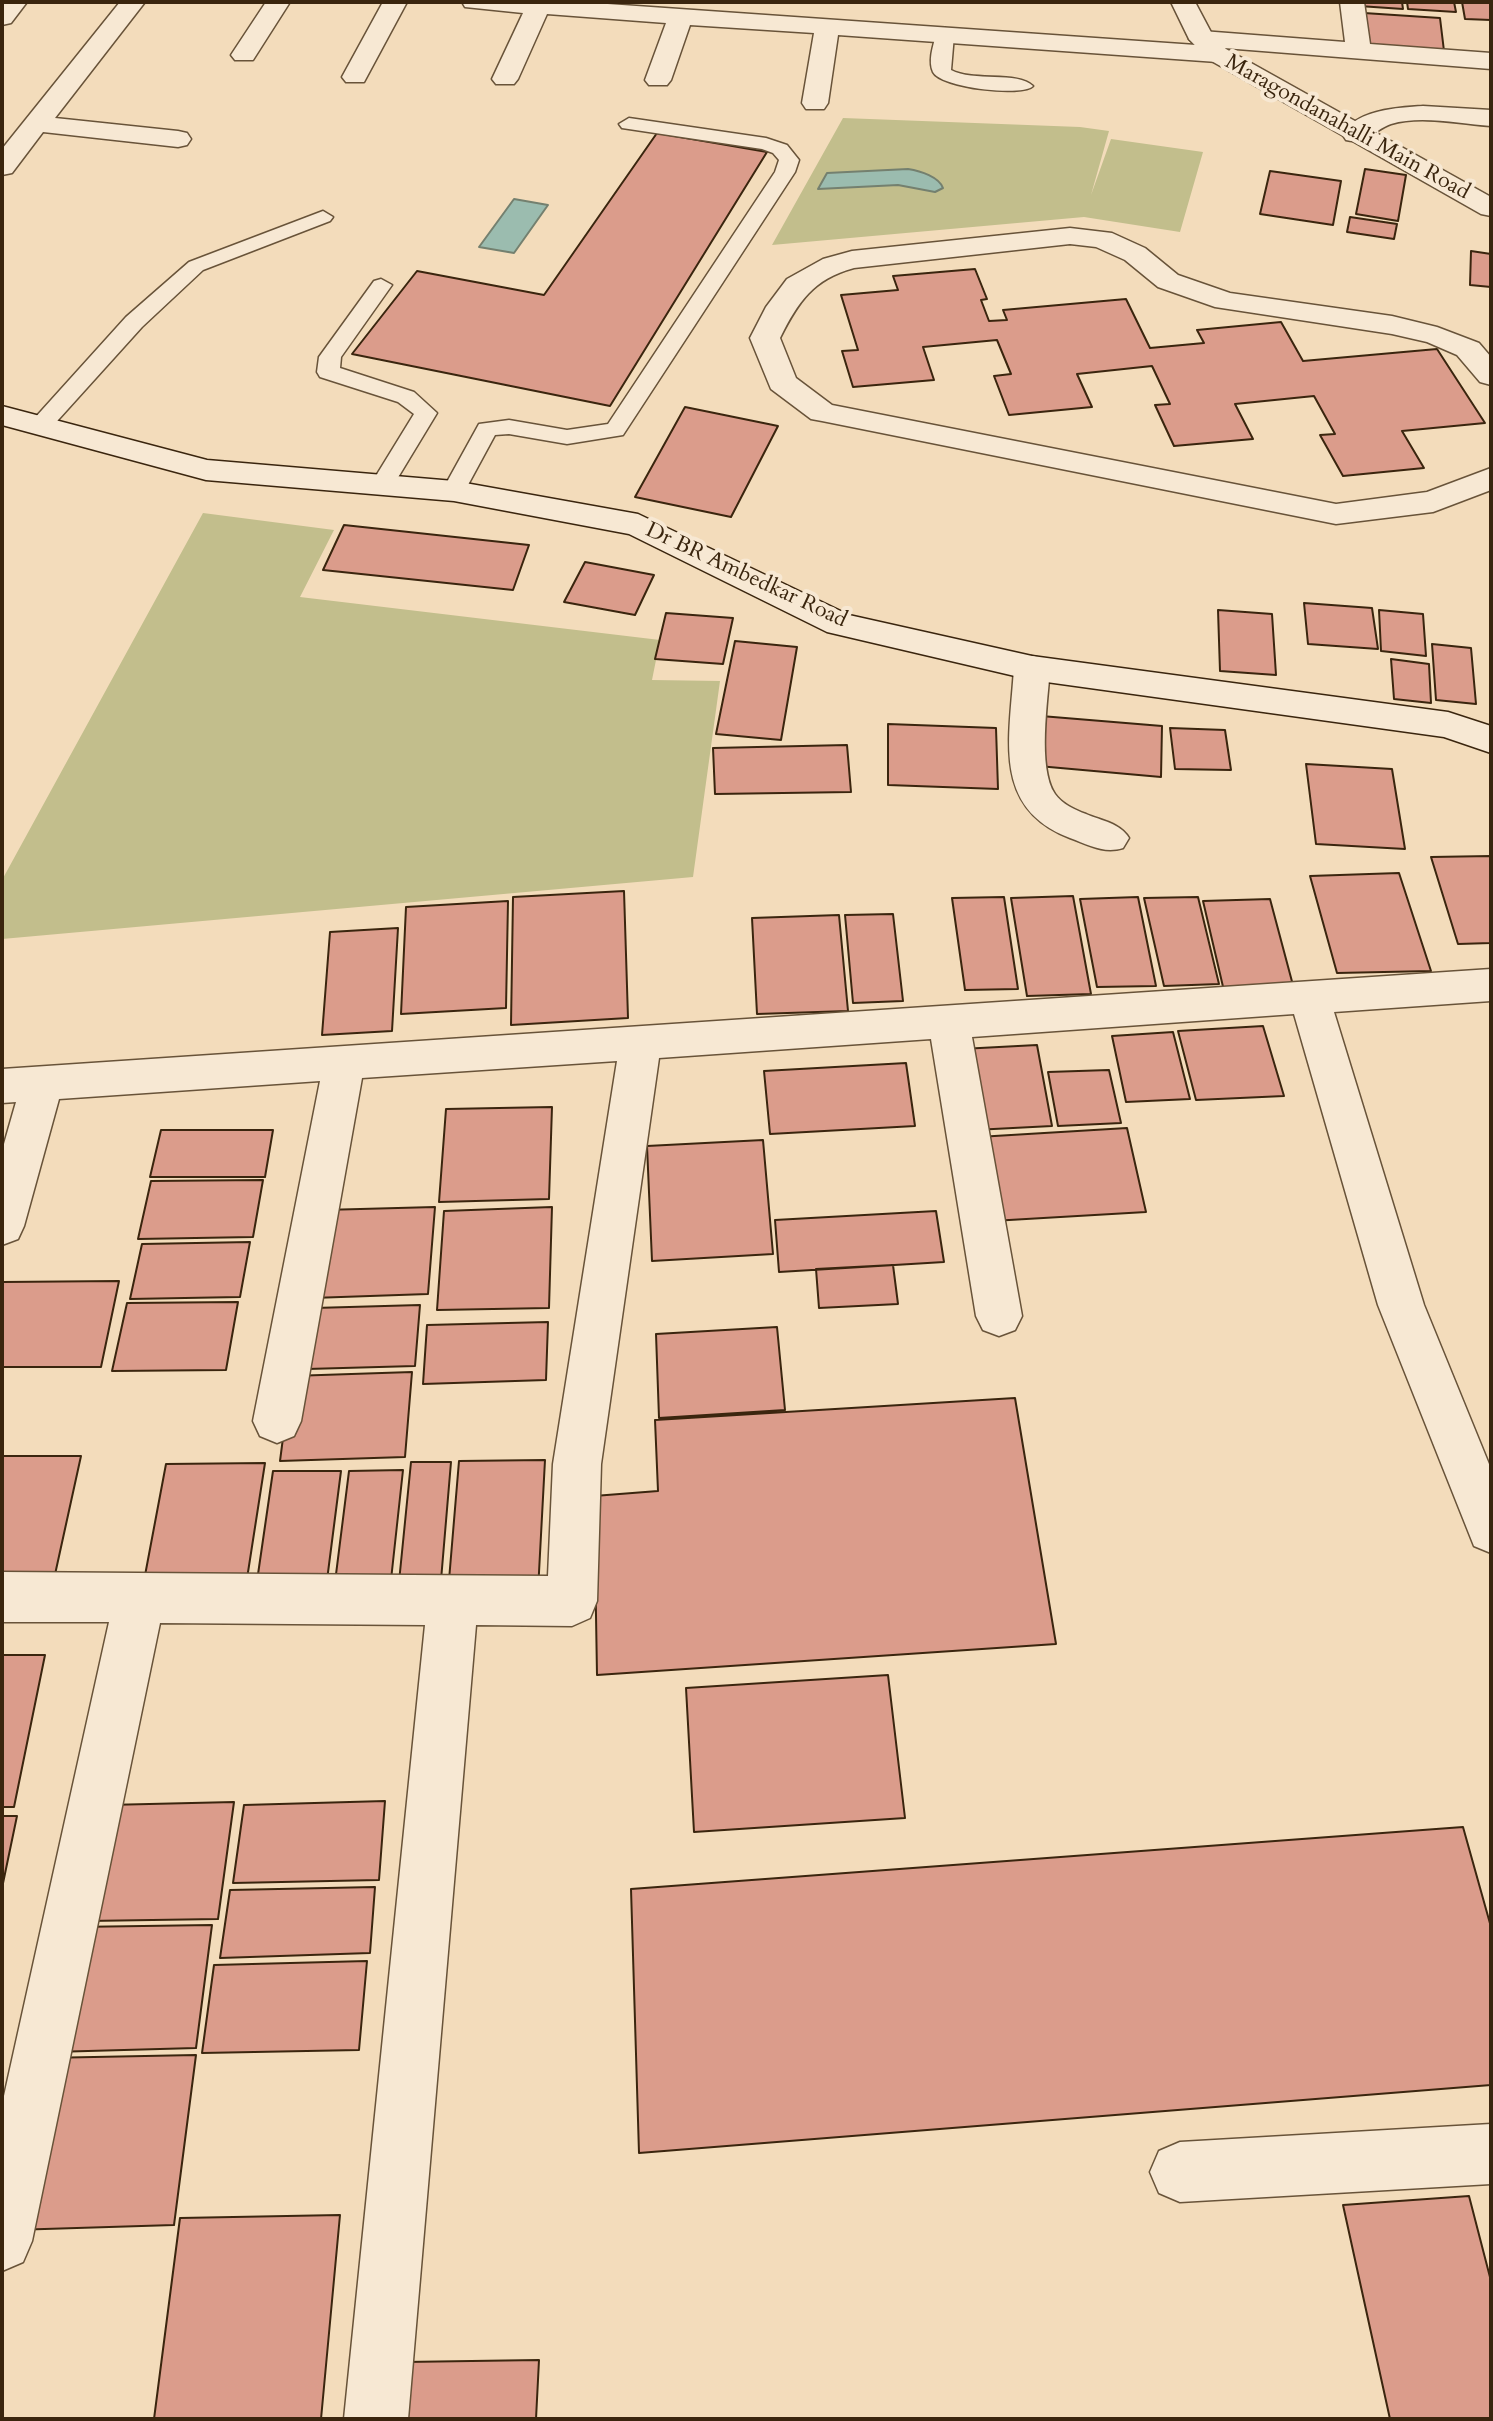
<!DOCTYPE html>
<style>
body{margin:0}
#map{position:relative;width:1493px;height:2421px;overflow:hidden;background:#f3dcbb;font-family:Cardo,serif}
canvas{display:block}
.frame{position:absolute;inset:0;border:4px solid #3a250e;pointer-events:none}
</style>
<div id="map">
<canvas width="1493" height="2421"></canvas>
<div class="frame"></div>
</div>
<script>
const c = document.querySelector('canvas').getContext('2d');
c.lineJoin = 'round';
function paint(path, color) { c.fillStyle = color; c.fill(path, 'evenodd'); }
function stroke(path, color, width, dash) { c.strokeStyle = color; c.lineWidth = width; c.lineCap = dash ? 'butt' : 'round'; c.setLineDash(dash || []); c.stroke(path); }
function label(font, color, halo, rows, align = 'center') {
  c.font = font + ' Cardo,serif'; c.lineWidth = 8; c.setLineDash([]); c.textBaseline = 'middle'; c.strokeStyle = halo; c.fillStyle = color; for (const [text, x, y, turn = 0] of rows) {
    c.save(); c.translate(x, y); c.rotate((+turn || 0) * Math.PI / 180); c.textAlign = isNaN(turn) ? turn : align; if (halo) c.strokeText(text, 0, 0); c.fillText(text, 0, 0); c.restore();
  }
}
const green = new Path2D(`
 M843,118L1080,127L1109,131L1091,195L1111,139L1203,152L1180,232L1084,217L772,245Z
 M203,513L334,530L300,597L660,640L652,680L720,681L693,877L2,939V880Z`);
const water = new Path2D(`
 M908,169C921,171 939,177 943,188L935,192L898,185L818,189L827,173Z
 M514,199L548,205L514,253L479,247Z`);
const building = new Path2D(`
 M1359,2H1402L1403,9L1359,6Z
 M1407,2H1454L1456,12L1408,9Z
 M1462,2H1491V20L1465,19Z
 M1364,13L1440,18L1444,51L1367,46Z
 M657,133L767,152L610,406L352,354L417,271L544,295Z
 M1365,169L1406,175L1398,221L1356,214Z
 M1270,171L1341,181L1333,225L1260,214Z
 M1350,217L1397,224L1394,239L1347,232Z
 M1471,251L1491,254V287L1470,285Z
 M975,269L987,299L981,300L989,321L1007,320L1003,310L1126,299L1150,348L1204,343L1197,330L1281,322L1303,361L1437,349L1485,423L1402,431L1424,468L1343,476L1320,435L1335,434L1314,396L1235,404L1253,439L1174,446L1155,405L1170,404L1152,366L1077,374L1092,407L1009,415L994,376L1011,374L997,340L923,347L934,380L853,387L842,351L858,350L841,295L898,290L893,276Z
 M685,407L778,426L731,517L635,497Z
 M344,525L529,545L513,590L323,570Z
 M585,562L654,575L635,615L564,602Z
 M1304,603L1372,608L1378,649L1308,644Z
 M1218,610L1272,614L1276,675L1220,671Z
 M1379,610L1423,614L1426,656L1381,651Z
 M666,613L733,618L723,664L655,659Z
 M735,641L797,647L781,740L716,734Z
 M1432,644L1471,648L1476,704L1436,700Z
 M1391,659L1429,664L1431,703L1394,699Z
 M1041,716L1162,726L1161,777L1038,766Z
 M888,724L996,728L998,789L888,785Z
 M1170,728L1225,730L1231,770L1175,769Z
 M847,745L851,792L715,794L713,748Z
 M1306,764L1392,769L1405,849L1316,844Z
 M1491,856V943L1458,944L1431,857Z
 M1399,873L1431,971L1337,973L1310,876Z
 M624,891L628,1018L511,1025L513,897Z
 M1073,896L1091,994L1027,996L1011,898Z
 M1004,897L1018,989L965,990L952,898Z
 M1138,897L1156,986L1097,987L1080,899Z
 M1198,897L1219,984L1164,986L1144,898Z
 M1270,899L1294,989L1224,991L1203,901Z
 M508,901L506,1008L401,1014L406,907Z
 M893,914L903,1001L853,1003L845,915Z
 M839,915L848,1011L757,1014L752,918Z
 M398,928L392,1031L322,1035L330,932Z
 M1263,1026L1284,1096L1196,1100L1178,1031Z
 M1173,1032L1190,1099L1126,1102L1112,1036Z
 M1037,1045L1052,1126L974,1130L961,1049Z
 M906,1063L915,1126L770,1134L764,1071Z
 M1109,1070L1121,1123L1058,1126L1048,1072Z
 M552,1107L549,1199L439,1202L446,1109Z
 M1127,1128L1146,1212L992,1221L978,1137Z
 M161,1130H273L265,1177H150Z
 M763,1140L773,1254L652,1261L647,1146Z
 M263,1180L253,1237L138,1239L151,1181Z
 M435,1207L428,1294L312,1298L323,1210Z
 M552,1207L549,1308L437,1310L444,1211Z
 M936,1211L944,1262L779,1272L775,1220Z
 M250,1242L240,1297L130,1299L142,1244Z
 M893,1265L898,1304L819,1308L816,1269Z
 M119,1281L101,1367H2L3,1282Z
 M238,1302L226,1370L112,1371L127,1303Z
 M420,1305L415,1366L307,1369L314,1308Z
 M548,1322L546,1380L423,1384L427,1325Z
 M777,1327L785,1410L659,1418L656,1334Z
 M412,1372L405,1457L280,1461L291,1376Z
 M1015,1398L1056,1644L597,1675L594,1496L658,1491L655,1420Z
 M2,1456H81L54,1579L2,1580Z
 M545,1460L538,1591L448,1592L459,1461Z
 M411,1462H451L440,1592H398Z
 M265,1463L246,1585L143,1586L166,1464Z
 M403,1470L390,1589L334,1590L349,1471Z
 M273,1471H341L326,1588H256Z
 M2,1655H45L14,1807H2Z
 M888,1675L905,1818L694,1832L686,1688Z
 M385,1801L379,1880L233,1883L244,1805Z
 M234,1802L218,1919L87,1921L107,1805Z
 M2,1816H17L2,1888Z
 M1463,1827L1491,1927V2085L639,2153L631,1889Z
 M375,1887L370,1953L220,1958L230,1890Z
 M212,1925L196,2048L52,2052L74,1927Z
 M367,1961L359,2050L202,2053L214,1965Z
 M196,2055L174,2225L12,2230L43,2058Z
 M1469,2196L1491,2281V2419H1390L1343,2205Z
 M340,2215L321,2419H154L180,2218Z
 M539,2360L536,2419H400L404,2362Z`);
const service = new Path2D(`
 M945,30L954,35L951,70C973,82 1018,71 1033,86C1023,97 941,88 933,72C928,61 933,46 936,35Z
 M629,118L766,138L787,145L799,160L795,172L623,435L567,444L509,434L495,435L462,496H446L442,491L479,424L509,420L567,430L608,424L775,172L779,160L773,153L762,149L622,128L619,124Z
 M323,211L333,217L330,221L203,270L142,327L49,430H33L30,425L33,420L126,317L189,262Z
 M381,279L392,285L341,357L340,368L414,392L437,413L391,489H375L371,484L414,414L398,402L320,377L317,372L319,357L374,281Z`);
const minor = new Path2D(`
 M2,2H27L11,23L2,25Z
 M120,2H145L55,118L178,131L187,133L191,139L187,145L178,147L43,132L12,173L2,175V149Z
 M266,2H290L253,60H235L231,55Z
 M383,2H407L364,82H346L342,77Z
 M462,2H579L1196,45L1189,39L1193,34L1202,31L1345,42L1340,2H1364L1370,44L1491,53V69L1224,48L1230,54L1226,59L1217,62L838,35L828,103L824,109H806L802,103L814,33L690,25L671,80L667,85H649L645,80L666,23L547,14L518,79L514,84H496L492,79L523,13L465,7Z
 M1423,106L1491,110V126C1461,124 1421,115 1391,124C1374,130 1366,145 1346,140L1342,134C1359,109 1396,108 1423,106Z
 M1070,228L1112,233L1145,248L1178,275L1230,293L1392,316L1437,327L1479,343L1491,357V385L1480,382L1457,355L1427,342L1392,334L1215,307L1158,287L1125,260L1096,247L1070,244L854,268C813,279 798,302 780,338L796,378L832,405L1336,504L1427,492L1491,468V490L1433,512L1336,524L822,421L811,419L771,389L750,338L766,307L787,279L823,259L852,251Z
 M1032,656L1044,659L1050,668C1048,699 1037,768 1055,794C1062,804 1075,810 1086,814C1102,821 1120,823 1129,838L1123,848C1104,854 1089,845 1070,838C991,808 1010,737 1014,668L1020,659Z
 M1491,969V1001L1334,1012L1424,1305L1491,1469V1553L1474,1546L1378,1305L1294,1014L972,1037L1022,1316L1015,1330L999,1336L983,1330L976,1316L931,1039L659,1058L601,1464L597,1601L590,1618L572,1626L476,1625L408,2419H344L425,1625L160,1623L32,2241L23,2262L2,2271V2105L109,1622H2V1572L548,1576L553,1464L617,1061L362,1078L301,1421L294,1436L277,1443L260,1436L253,1421L320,1081L59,1099L24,1226L18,1239L2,1245V1151L16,1102L2,1103V1069Z
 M1491,2124V2184L1180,2202L1159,2193L1150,2172L1159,2151L1180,2142Z`);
const tertiary = new Path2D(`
 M1171,2H1195L1213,36L1226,49L1491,197V216L1481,214L1208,59L1189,39Z`);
const secondary = new Path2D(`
 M2,406L207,460L454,481L638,514L849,615L1032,656L1448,712L1491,726V753L1444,737L1032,680L827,632L629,534L454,501L206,480L2,425Z`);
const farStreetnames = [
 ["Maragondanahalli Main Road",1347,128,29],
 ["Dr BR Ambedkar Road",746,576,25]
];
paint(green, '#c2be8c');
paint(water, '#9bbcaf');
stroke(water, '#74806f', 2);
paint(building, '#db9c8b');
stroke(building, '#3a250e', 2);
stroke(service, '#685339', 3);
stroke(minor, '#685339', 3);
stroke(tertiary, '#685339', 3);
stroke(secondary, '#3a250e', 3);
paint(service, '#f7e8d3');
paint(minor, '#f7e8d3');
paint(tertiary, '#f7e8d3');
paint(secondary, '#f7e8d3');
label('22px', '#3a250e', '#f7e8d3', farStreetnames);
</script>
